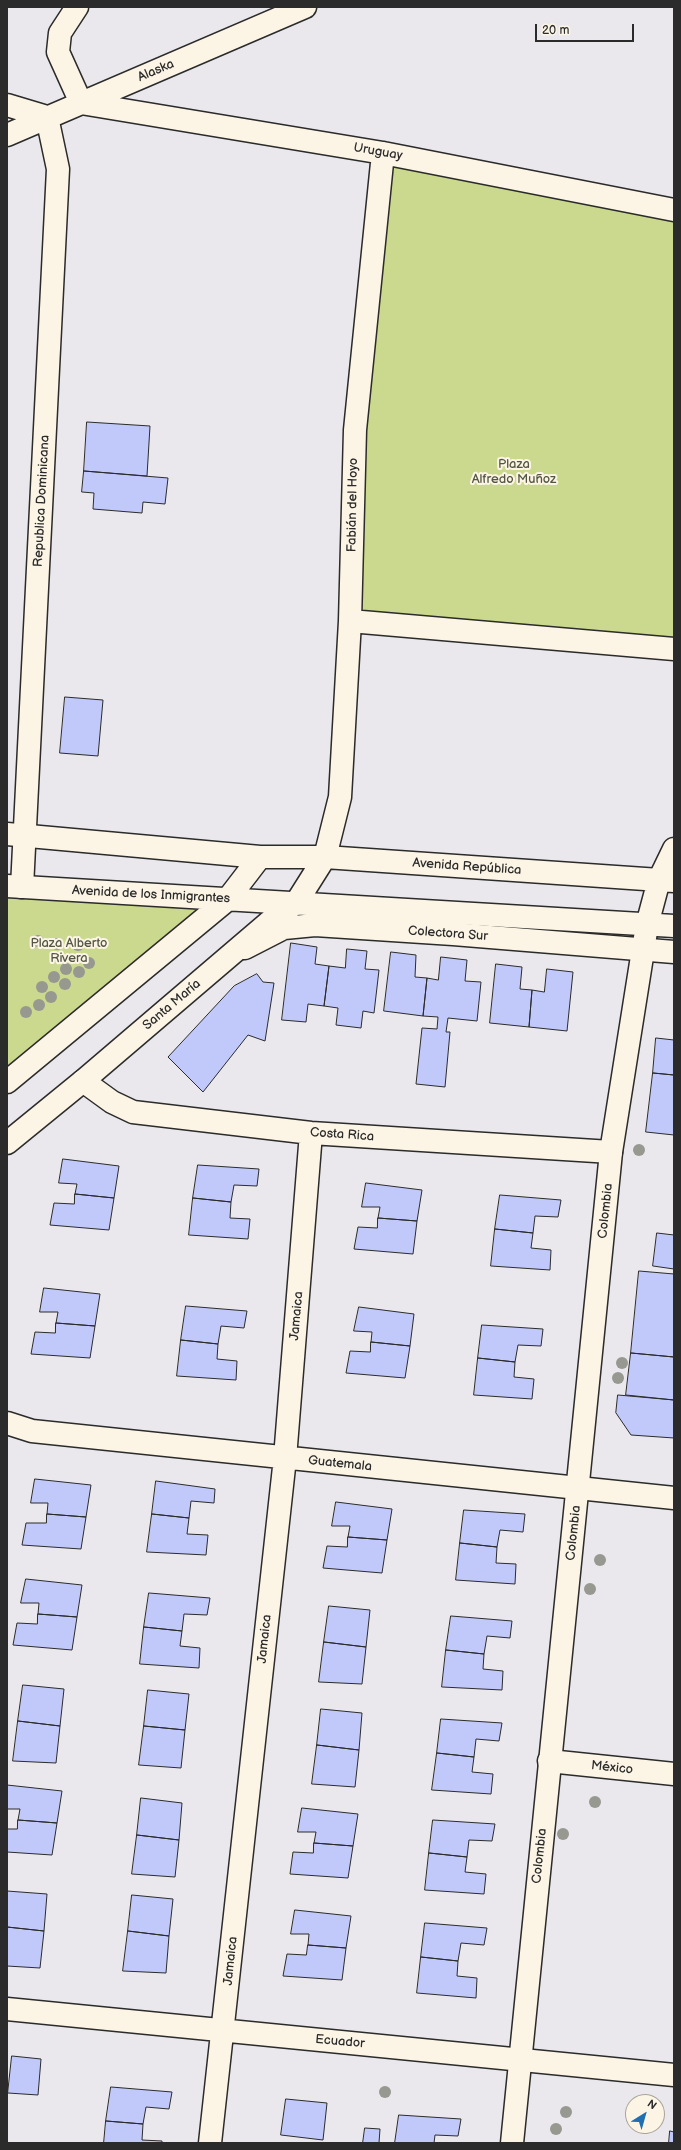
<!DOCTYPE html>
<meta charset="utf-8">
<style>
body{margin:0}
#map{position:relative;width:681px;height:2150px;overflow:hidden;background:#eae8ec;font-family:"Balsamiq Sans",sans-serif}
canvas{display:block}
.frame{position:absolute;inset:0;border:8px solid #2b2b2b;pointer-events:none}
.north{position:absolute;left:625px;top:2094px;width:40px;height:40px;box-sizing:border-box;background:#fcf5e5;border:1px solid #a8a49b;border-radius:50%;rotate:37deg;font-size:11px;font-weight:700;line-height:16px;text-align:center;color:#2b2b2b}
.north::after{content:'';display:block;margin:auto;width:14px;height:18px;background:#1f6fb2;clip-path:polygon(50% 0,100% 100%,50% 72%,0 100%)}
.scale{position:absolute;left:535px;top:24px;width:99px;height:18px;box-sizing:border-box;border:2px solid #2b2b2b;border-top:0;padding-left:5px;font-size:12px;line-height:14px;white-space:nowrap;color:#2b2b2b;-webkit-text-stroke:3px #fcf5e5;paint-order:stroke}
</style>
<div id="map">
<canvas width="681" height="2150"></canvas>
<div class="frame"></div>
<div class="north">N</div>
<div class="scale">20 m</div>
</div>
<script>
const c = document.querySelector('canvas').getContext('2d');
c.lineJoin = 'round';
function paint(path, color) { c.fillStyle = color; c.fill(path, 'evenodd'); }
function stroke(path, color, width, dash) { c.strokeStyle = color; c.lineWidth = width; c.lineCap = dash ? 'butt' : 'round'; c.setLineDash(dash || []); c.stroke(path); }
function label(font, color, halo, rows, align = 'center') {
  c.font = font + ' "Balsamiq Sans",sans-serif'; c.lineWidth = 4; c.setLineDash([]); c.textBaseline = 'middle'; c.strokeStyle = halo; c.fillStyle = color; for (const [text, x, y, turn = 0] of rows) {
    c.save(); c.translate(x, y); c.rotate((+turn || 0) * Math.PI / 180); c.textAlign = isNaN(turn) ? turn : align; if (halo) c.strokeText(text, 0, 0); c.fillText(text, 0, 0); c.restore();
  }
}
const green = new Path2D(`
 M383,153L674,210V649L350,621Z
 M7,886L227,900L7,1082Z`);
const building = new Path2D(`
 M87,422L150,426L147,476L84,471Z
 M84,471L168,478L165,504L143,502L142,513L93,509L94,493L82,492Z
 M65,697L103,700L98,756L60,753Z
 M291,943L317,947L315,964L329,966L324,1006L308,1004L306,1022L282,1020Z
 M347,949L367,951L365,969L379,970L374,1013L363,1011L361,1028L336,1025L338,1008L324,1006L329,966L345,968Z
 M391,952L416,955L415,977L427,978L423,1016L384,1011Z
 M441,957L467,960L465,981L481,982L477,1021L448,1018L446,1032H450L445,1087L416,1084L422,1028L437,1029L438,1017L423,1016L427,978L438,980Z
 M496,964L522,967L520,989L532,990L529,1027L490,1023Z
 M547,969L573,972L567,1031L529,1027L532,990L544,992Z
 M257,974L263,982L274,983L265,1041L248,1035L203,1092L168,1057L234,986Z
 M656,1038L674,1040V1075L653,1073Z
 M653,1073L674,1075V1135L646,1132Z
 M63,1159L119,1166L114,1198L75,1194L77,1184L59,1183Z
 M198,1165L259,1169L257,1186L234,1185L231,1202L193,1198Z
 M366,1183L422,1190L417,1221L378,1218L380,1207H362Z
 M75,1194L114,1198L109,1230L50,1225L54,1203L74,1204Z
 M500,1195L561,1200L558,1217L535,1216L533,1233L495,1229Z
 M193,1198L231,1202L230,1218L250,1219L248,1239L189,1235Z
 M378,1218L417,1221L413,1254L354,1249L358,1227L377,1228Z
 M495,1229L533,1233L531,1248L551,1250L550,1270L491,1266Z
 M657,1233L674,1235V1269L653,1266Z
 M639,1271L674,1274V1357L631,1353Z
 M44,1288L100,1294L95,1326L56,1323L58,1312H40Z
 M186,1306L247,1311L244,1328L221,1326L218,1344L181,1340Z
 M359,1307L414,1314L410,1346L371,1342L372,1332L354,1331Z
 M56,1323L95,1326L90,1358L31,1354L35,1332L55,1333Z
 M482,1325L543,1329L541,1346L518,1345L515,1362L478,1358Z
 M181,1340L218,1344L217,1359L237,1361L236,1380L177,1376Z
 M371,1342L410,1346L405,1378L346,1373L350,1351L370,1352Z
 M631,1353L674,1357V1400L626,1395Z
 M478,1358L515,1362L514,1377L534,1379L532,1399L474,1395Z
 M618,1395L674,1400V1438L631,1435L616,1413Z
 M35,1479L91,1485L86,1517L47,1514L48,1503H31Z
 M156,1481L215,1489L214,1503L191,1501L189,1518L152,1514Z
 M336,1502L392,1509L387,1540L348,1537L350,1526H332Z
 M464,1510L525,1514L523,1532L500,1530L497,1547L460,1543Z
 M47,1514L86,1517L81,1549L22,1545L26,1523H46Z
 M152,1514L189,1518L187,1534L208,1535L206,1555L147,1552Z
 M348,1537L387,1540L382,1573L323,1568L327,1546L347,1547Z
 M460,1543L497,1547L496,1563L516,1564L515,1584L456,1580Z
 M26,1579L82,1585L77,1617L38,1614L39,1603H21Z
 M149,1593L210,1598L207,1615L184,1614L182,1631L144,1627Z
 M329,1606L370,1610L366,1647L324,1642Z
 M38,1614L77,1617L72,1650L13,1645L17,1623L37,1624Z
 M451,1616L512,1621L510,1638L487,1636L484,1654L446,1650Z
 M144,1627L182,1631L180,1646L200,1648L199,1668L140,1664Z
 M324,1642L366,1647L362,1684L319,1682Z
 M446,1650L484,1654L483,1669L503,1671L502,1690L442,1687Z
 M23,1685L64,1689L60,1726L18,1721Z
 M148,1690L189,1694L185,1730L144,1726Z
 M321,1709L362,1713L359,1750L317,1745Z
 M441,1719L502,1723L499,1741L476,1739L474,1757L437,1753Z
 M18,1721L60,1726L56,1763L13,1761Z
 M144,1726L185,1730L181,1768L139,1765Z
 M317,1745L359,1750L355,1787L312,1784Z
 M437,1753L474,1757L472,1772L493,1774L491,1794L432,1790Z
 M7,1785L62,1791L57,1823L18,1820L20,1809H7Z
 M141,1798L182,1803L179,1840L137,1835Z
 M302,1808L358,1814L353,1846L314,1843L316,1832H298Z
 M18,1820L57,1823L52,1855L7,1852V1829H17Z
 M433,1820L495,1824L492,1841L469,1840L467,1857L429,1853Z
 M137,1835L179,1840L175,1877L132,1874Z
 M314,1843L353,1846L348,1878L290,1874L293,1852L313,1853Z
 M429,1853L467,1857L465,1872L486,1874L484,1894L425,1890Z
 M7,1891L47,1894L44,1931L7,1927Z
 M132,1895L173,1899L169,1936L128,1931Z
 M295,1910L351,1916L346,1948L308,1945L309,1934H291Z
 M425,1923L487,1928L484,1945L461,1943L458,1961L421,1957Z
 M7,1927L44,1931L40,1968L7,1966Z
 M128,1931L169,1936L166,1973L123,1971Z
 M308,1945L346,1948L342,1980L283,1976L287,1954L306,1955Z
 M421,1957L458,1961L457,1976L477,1978L476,1998L417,1993Z
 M12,2056L41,2059L38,2095L8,2093Z
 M111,2087L172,2092L169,2109L146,2107L143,2124L106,2121Z
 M286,2099L327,2103L323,2140L281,2135Z
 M399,2115L461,2119L458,2136L435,2135L434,2143H395Z
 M106,2121L143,2124L142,2140L162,2141V2143H104Z
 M365,2128L380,2129L379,2143H363Z
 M670,2131L674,2132V2143H669Z`);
const street = new Path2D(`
 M77,7L60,33L58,52L81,103L383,153L674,210
 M7,105L47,117
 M7,135L305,7
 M350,621L674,649
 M325,857L340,797L350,621L355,430L383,153
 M659,880L674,849
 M22,887L58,169L47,117
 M245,948L284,928L315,925L453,934L674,952
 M83,1081L112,1102L133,1112L311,1133L611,1152
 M7,1423L32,1431L674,1498
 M549,1761L674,1774
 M7,2009L674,2075
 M210,2143L285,1458L311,1133`);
const secondary = new Path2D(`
 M7,834L260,857H325L674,881
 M7,886L674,926
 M7,1082L227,900L260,857
 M7,1143L83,1081L268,923L296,903L325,857
 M512,2143L611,1152L647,925L659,880`);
const trees = [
 [38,941],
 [57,944],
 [78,945],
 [89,963],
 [66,969],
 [79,972],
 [54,977],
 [65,984],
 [42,987],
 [51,997],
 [39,1005],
 [26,1012],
 [639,1150],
 [622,1363],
 [618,1378],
 [600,1560],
 [590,1589],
 [595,1802],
 [563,1834],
 [385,2092],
 [566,2112],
 [556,2129]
];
const streetNames = [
 ["Alaska",156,71,-23],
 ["Uruguay",378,152,10],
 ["Republica Dominicana",42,501,-87],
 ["Fabián del Hoyo",353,505,-89],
 ["Avenida República",467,867,4],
 ["Avenida de los Inmigrantes",151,895,3],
 ["Colectora Sur",448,934,4],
 ["Santa María",172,1005,-40],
 ["Costa Rica",342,1135,4],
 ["Colombia",606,1211,-84],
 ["Jamaica",297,1316,-85],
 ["Guatemala",340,1464,6],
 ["Colombia",574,1533,-84],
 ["Jamaica",265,1639,-84],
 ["México",612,1768,6],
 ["Colombia",540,1856,-84],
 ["Jamaica",231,1961,-84],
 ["Ecuador",340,2042,5]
];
const parkNames = [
 ["Plaza",514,465],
 ["Alfredo Muñoz",514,480],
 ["Plaza Alberto",69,944],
 ["Rivera",69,959]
];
paint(green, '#cad98d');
paint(building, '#c1c9fb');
stroke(building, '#2b2b2b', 1);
stroke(street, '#2b2b2b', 25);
stroke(secondary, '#2b2b2b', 25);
stroke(street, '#fcf5e5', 22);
stroke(secondary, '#fcf5e5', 22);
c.fillStyle = '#979890';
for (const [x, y] of trees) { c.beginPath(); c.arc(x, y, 6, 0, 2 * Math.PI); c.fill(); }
label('13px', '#2b2b2b', '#fcf5e5', streetNames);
label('13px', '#535644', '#fcf5e5', parkNames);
</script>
